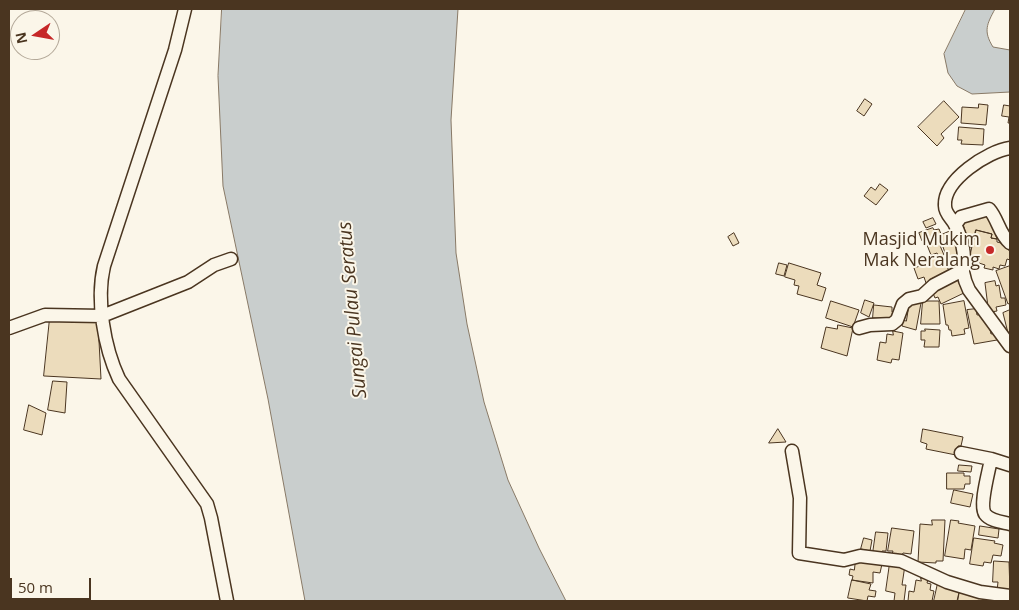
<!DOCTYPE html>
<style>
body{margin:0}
#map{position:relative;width:1019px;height:610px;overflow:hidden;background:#fbf6e9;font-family:"Open Sans",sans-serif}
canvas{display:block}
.frame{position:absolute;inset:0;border:10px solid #4a3520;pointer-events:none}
.north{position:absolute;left:10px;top:10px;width:50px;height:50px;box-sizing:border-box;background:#fbf6e9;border:1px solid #b4a999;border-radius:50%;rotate:258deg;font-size:14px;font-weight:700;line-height:20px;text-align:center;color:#4a3520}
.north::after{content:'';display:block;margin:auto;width:18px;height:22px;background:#c62828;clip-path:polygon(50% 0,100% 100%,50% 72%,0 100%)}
.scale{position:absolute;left:10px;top:578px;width:81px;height:22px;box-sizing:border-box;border:2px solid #4a3520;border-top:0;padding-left:6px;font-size:15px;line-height:18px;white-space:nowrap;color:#4a3520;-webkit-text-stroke:4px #fbf6e9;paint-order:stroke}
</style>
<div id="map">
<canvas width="1019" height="610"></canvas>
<div class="frame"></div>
<div class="north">N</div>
<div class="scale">50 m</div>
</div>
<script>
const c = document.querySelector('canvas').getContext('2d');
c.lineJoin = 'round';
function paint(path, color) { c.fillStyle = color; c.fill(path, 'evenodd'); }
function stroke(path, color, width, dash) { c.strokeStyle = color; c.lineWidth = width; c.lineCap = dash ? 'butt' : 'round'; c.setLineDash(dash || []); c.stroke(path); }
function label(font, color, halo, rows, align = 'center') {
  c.font = font + ' "Open Sans",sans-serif'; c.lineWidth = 4; c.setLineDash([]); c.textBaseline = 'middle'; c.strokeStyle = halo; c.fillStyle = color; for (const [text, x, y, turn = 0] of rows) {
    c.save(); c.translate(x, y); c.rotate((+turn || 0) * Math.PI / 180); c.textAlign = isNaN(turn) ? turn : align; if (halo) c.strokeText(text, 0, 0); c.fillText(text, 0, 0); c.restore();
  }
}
const water = new Path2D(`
 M222,9H458L451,120L456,253L467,324L484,402L508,480L539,548L566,601H305L268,399L223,186L218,76Z
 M966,9H995C987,24 983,31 993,47L1010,50V92L972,94L957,86L948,73L944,54Z`);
const building = new Path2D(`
 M865,99L872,104L864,116L857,111Z
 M944,101L959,117L941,134L944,138L937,146L918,127Z
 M979,104L988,105L986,125L961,123L962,107L978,108Z
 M1004,105L1010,106V123H1008L1009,117L1002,116Z
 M959,127L984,129L983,145L961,144L962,140H958Z
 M880,184L888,190L876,205L864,196L871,187L875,190Z
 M988,212L997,239L991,238L992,234L976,230L972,247H970L962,221Z
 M933,218L936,224L926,228L923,222Z
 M933,228L934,230L939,229L941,234L936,236L944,255L939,257L937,253L931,255L925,240L922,241L919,233Z
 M953,230L959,258L953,260L952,256L947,258L939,236Z
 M976,230L992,234L991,238L997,239V242L1009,245L1008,250H1010V260L1007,259L1005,266L1000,265L999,269L993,267V270L984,268L985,265L979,263L978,268L972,266L973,263L969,262Z
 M734,233L739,243L733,246L728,237Z
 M936,256L937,261L944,258L950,274L926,283L924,277L918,279L914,268L920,266L918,263Z
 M779,263L787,265L784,276L776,274Z
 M789,263L821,273L817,285L826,288L822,301L797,294L799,286L794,285L795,280L785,277Z
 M1010,266V303L1008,304L996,271Z
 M958,275L966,292L941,304L938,297L935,298L932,291Z
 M995,281L996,286L999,285L1001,298H1005L1006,305L996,307L997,311L991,312L990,307H988L985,283Z
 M865,300L874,303L869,317L861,313Z
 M831,301L859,310L853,327L826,318Z
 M910,301L921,303L916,330L902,326L903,320L906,321Z
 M923,301H939L940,324H921Z
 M964,301L969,328L964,329L965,334L952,336L951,330H949L948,325H946L943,305Z
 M874,305L892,307V312H897L896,319L873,318Z
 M976,309L977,315L984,314L988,320L991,334L996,333L997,340L974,344L967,310Z
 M1010,310V333H1008L1003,313Z
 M50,318L98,322L101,379L44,376Z
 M838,325L853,328L847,356L821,348L826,327L837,329Z
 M925,329L940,330L939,347H924L925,340H921V331H925Z
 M893,331L903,333L899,360L892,359L891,363L877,360L880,342L886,343L887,334L893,335Z
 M53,381L67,382L65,413L48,410Z
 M29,405L46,413L42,435L24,430Z
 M778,429L786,442L769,443Z
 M923,429L963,437L961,446H958L956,455L926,449L927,444L921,442Z
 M959,465L972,466L971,472L958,471Z
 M947,473H964V476H970V484H965L964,489H947Z
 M954,490L973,494L970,507L951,503Z
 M932,520H945L943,561H936V563L918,562L920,524L932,525Z
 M951,520L959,521L958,523L975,526L971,550L965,549L964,559L945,556Z
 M980,526L999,529L998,538L979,535Z
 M892,528L914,531L911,554L903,553L902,555L892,554L893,551H888Z
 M876,532L888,533L886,551H882L881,554L873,553Z
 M864,538L872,540L870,551L861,549Z
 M974,538L995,541L994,543L1003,545L1001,556L993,555L991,563L984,562L983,566L970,564Z
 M856,559L882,564L880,573L873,572V583L852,580L853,576L849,575L850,569L854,570Z
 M994,561L1009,562L1010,591H997L998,582H993Z
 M890,563L905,565L902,585H906L904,601H894L895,593L886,591Z
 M921,578L928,579L927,583L931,584L930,590L934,591L932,601H908L909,591L914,592L916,580L921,581Z
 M852,580L871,584L869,590L876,591L875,597L868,596L867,601L848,598Z
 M938,583L960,588L957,601H934Z
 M960,590L984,595L983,601H958Z`);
const minor = new Path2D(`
 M185,9L175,50L104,266C96,300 104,347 119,379L207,504L211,518L227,601
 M1010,148C988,151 943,180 945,206C945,213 951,218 954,223C958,230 962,241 963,249C965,257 963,264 963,272C964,278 966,284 969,290L1010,346
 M955,225L961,217L989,209C998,219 999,234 1010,243
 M9,328L45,315L102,316L188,282L214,265L231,259
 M859,328L870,325L892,324L897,320L903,304L909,299L922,296L934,285L963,270
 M792,451L800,498L799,553L844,560L860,556L901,561L947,582L980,592L1010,596
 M961,453L991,459C989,471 979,505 985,514C990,521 1002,522 1010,524
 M991,459L1010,465`);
const markers = [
 [990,250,5,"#c62828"]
];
const poiNames = [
 ["Masjid Mukim",980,240],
 ["Mak Neralang",980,261]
];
const waterNames = [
 ["Sungai Pulau Seratus",353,310,-95]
];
paint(water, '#c9cecd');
stroke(water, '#887966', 1);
paint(building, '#ecdcbc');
stroke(building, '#4a3520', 1);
stroke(minor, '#4a3520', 15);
stroke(minor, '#fbf6e9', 12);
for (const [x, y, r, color] of markers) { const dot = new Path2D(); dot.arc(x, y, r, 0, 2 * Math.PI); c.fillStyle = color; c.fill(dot); stroke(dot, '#fbf6e9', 2); }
label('18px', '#4a3520', '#fbf6e9', poiNames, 'right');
label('italic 19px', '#4a3520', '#fbf6e9', waterNames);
</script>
